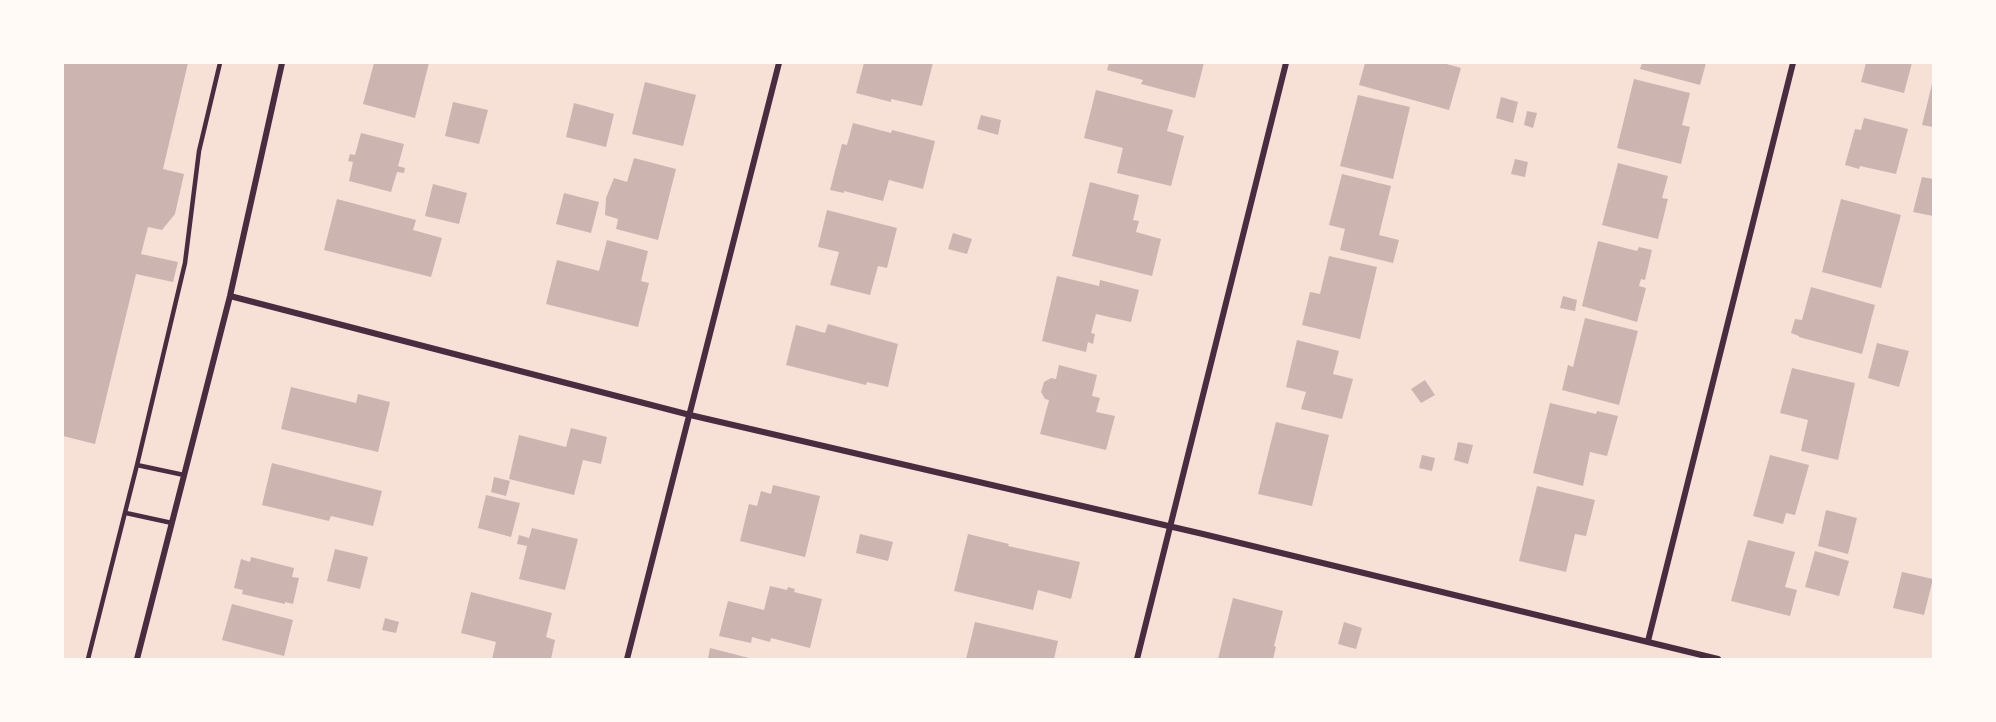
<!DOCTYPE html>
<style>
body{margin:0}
#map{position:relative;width:1996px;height:722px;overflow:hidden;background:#f7e1d7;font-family:"DM Sans",sans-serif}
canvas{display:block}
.frame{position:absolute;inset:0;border:64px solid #fffaf5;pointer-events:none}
</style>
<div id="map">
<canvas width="1996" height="722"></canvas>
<div class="frame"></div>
</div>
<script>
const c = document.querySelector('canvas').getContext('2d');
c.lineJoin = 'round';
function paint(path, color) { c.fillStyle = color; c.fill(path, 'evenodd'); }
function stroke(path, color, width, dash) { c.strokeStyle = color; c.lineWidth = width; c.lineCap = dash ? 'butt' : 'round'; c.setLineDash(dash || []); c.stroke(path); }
const building = new Path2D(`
 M63,63H188L163,169L184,174L175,214L162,230L148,227L141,254L178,262L173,282L136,274L95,444L63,436Z
 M374,63H429L415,118L363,104Z
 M864,63H933L922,106L891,99V102L856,93Z
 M1109,63H1204L1195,98L1141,84L1143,80L1107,70Z
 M1365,63H1443L1461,68L1449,110L1359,85Z
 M1642,63H1706L1700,85L1640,69Z
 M1866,63H1912L1904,93L1861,82Z
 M1634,79L1690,93L1682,125L1690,127L1681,164L1617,148Z
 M645,82L696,95L683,146L632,134Z
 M1932,84L1933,85V127L1922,125Z
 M1096,90L1173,110L1167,131L1184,136L1171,186L1117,173L1123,148L1084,138Z
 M1358,95L1410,107L1393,179L1340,166Z
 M1501,97L1518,102L1513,123L1496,118Z
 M453,102L488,110L479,144L445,136Z
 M574,103L614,114L606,147L566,137Z
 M1527,111L1537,113L1533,128L1524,125Z
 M981,115L1001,120L998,135L977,129Z
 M1864,118L1908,129L1896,174L1860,166L1859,169L1845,165L1855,129L1861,130Z
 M853,123L891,133L892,130L935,141L923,189L889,180L883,201L844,191V193L830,190L842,144L847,145Z
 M361,133L404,144L398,166L405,168L404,173L397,172L391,192L349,181L353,162L348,161L350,154L355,155Z
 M634,158L676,169L658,240L616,229L618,219L605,215L606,198L614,178L627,182Z
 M1515,159L1528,162L1525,177L1511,174Z
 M1618,163L1668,176L1662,198L1668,199L1658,239L1602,225Z
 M1342,174L1391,186L1379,235L1399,240L1393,263L1340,250L1345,229L1329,225Z
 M1922,177L1933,179V216L1913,212Z
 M1090,182L1139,195L1133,220L1139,221L1136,232L1161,239L1152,276L1072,256Z
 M433,184L467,193L459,224L425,216Z
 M564,193L599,202L591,233L556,224Z
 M337,199L416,220L413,230L442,238L431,277L324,250Z
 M1841,199L1901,215L1881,288L1822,272Z
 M827,210L897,228L887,268L878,266L870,295L830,285L839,252L818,247Z
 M953,233L972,239L967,254L948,249Z
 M607,240L648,251L641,281L649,283L638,327L546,304L557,260L599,271Z
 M1598,241L1637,251L1639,247L1652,250L1645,280L1641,279L1639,286L1646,288L1637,322L1582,306Z
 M1329,256L1377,267L1360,339L1302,325L1310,292L1320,294Z
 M1057,276L1099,286L1100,280L1139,290L1131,322L1096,314L1091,333L1095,334L1093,344L1088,342L1086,352L1042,341Z
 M1811,287L1875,305L1862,354L1799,337V336L1791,333L1795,319L1802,320Z
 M1563,296L1577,300L1575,311L1560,308Z
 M1585,318L1638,331L1619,405L1562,390L1568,365L1573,367Z
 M828,324L898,344L888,387L867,382L866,385L786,365L796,325L825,333Z
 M1297,340L1339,351L1333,374L1353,379L1342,419L1301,409L1306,392L1286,387Z
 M1877,343L1909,351L1899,387L1868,378Z
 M1059,365L1097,375L1092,396L1100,398L1096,412L1115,416L1106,450L1040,434L1049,400L1045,399L1041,392L1044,382L1051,378L1056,379Z
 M1792,368L1855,383L1838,460L1801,451L1808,420L1780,413Z
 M1425,380L1435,395L1421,403L1411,389Z
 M291,387L356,403L358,394L390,402L378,452L281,429Z
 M1550,403L1596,414L1597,411L1618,416L1607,456L1590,452L1583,486L1533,473Z
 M1276,422L1329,435L1312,506L1258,494Z
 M571,428L607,437L601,464L583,460L574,495L509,479L519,435L566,447Z
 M1458,442L1473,445L1468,464L1454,460Z
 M1422,455L1435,458L1432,471L1419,468Z
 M1770,455L1809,465L1795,515L1786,513L1783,524L1753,516Z
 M272,463L382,491L373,526L331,516L329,521L262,505Z
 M494,477L510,481L506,496L491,492Z
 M773,485L820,496L805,557L740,541L749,504L757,506L761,491L771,494Z
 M1537,486L1595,500L1586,536L1575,534L1566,572L1519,561Z
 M486,495L520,503L511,537L478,528Z
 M1826,510L1857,518L1848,554L1818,546Z
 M532,528L578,539L565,590L519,579L527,546L517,544L519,535L529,538Z
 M860,534L893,542L888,561L856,553Z
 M968,534L1009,544L1008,546L1080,562L1071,599L1038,590L1033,610L954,591Z
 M1748,540L1795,552L1785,587L1797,590L1790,616L1731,601Z
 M335,549L368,557L360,589L327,581Z
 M1815,551L1849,561L1839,596L1805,587Z
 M251,557L294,568L292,577L299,578L293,604L285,602V604L242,594L243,590L234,588L241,559L250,562Z
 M1902,572L1933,579L1924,615L1893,608Z
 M770,586L787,590L788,587L795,589L794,592L822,599L810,648L771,638L770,642L752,637L751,643L719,636L728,601L764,610Z
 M471,592L552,613L546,637L555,640L551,659H492L496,642L461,633Z
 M1233,598L1283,611L1274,646L1276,647L1273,659H1218Z
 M232,604L293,620L284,656L222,640Z
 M385,618L399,622L396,633L382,630Z
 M975,622L1058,641L1054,659H966Z
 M1344,622L1362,628L1356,649L1338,644Z
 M710,648L749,658V659H708Z`);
const service = new Path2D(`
 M137,465L185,263L199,151L220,63
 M126,513L172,523
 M88,659L137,465L184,475`);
const minor = new Path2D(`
 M230,296L690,415L1203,534L1718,659
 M1648,641L1793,63
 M137,659L230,296L282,63
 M627,659L779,63
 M1137,659L1286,63`);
paint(building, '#ccb4b1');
stroke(service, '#4a2c40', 4.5);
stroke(minor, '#4a2c40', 6);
</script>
